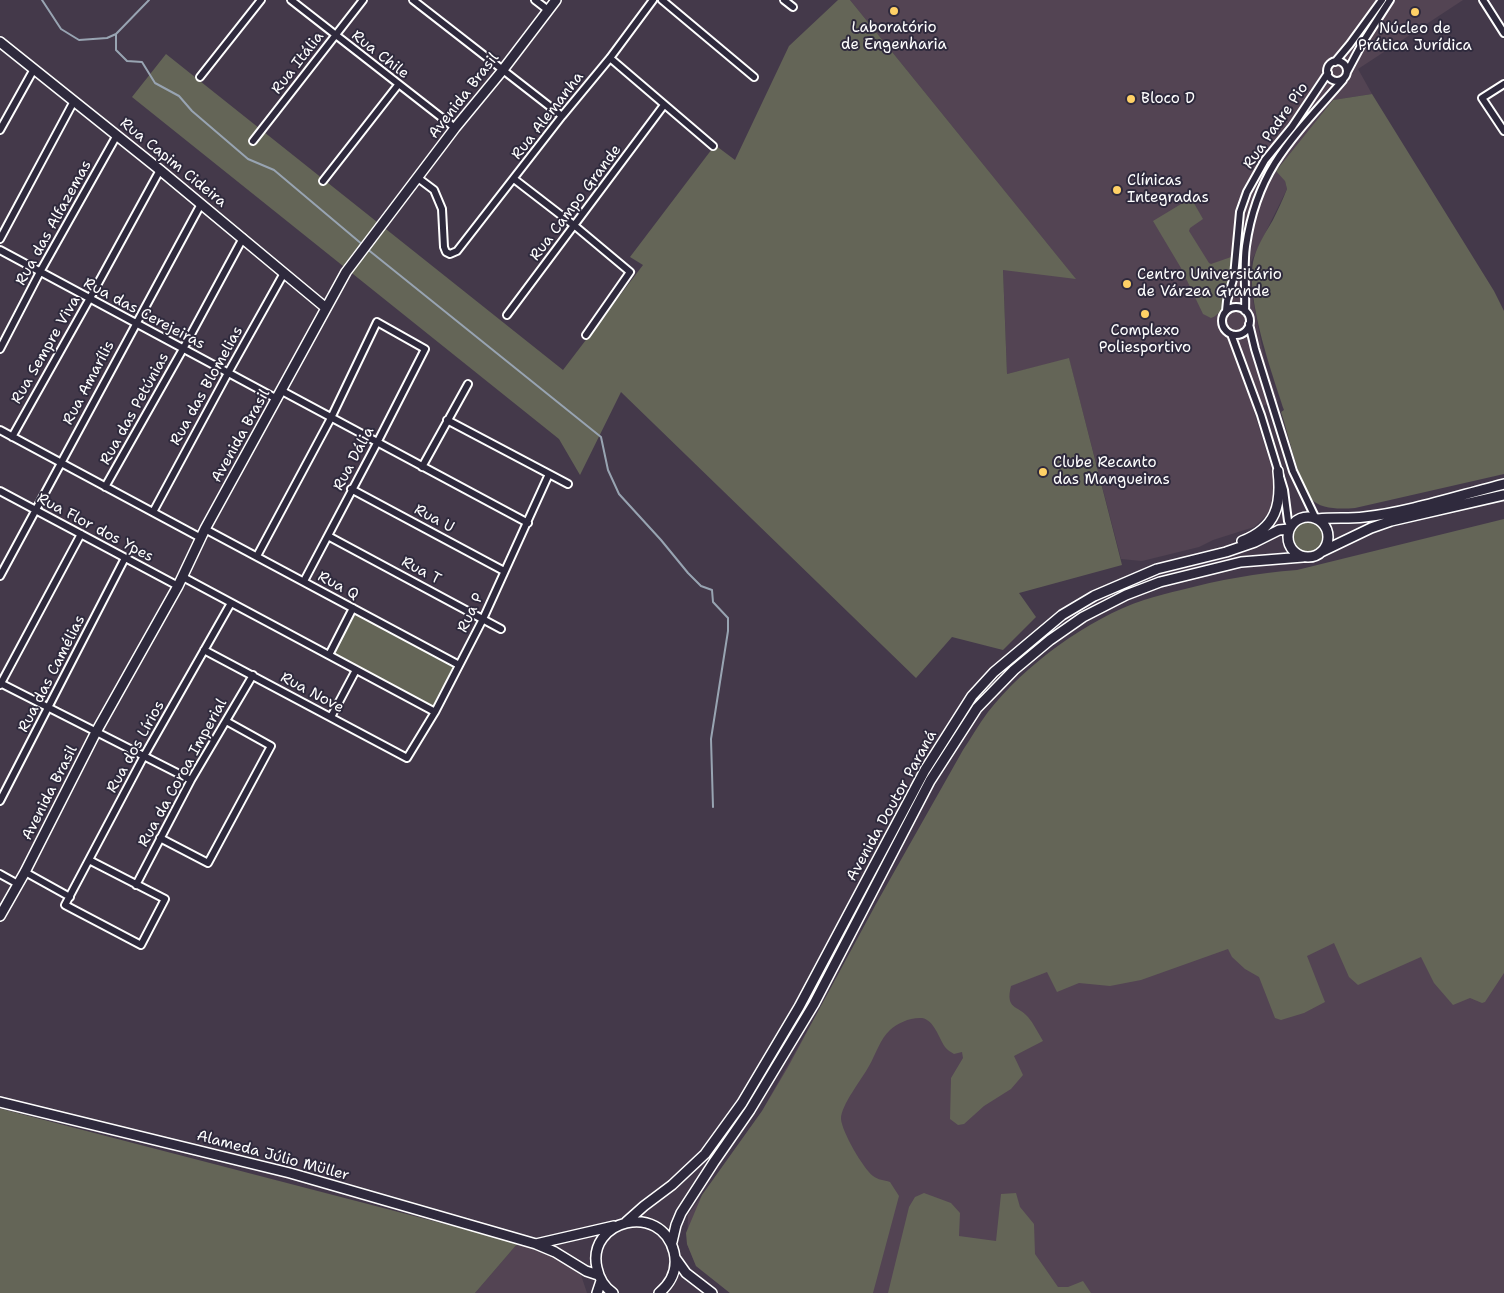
<!DOCTYPE html>
<meta charset="utf-8">
<style>
body{margin:0}
canvas{display:block;background:#44394a}
</style>
<canvas width="1504" height="1293"></canvas>
<script>
const c = document.querySelector('canvas').getContext('2d');
c.lineJoin = 'round';
function paint(path, color) { c.fillStyle = color; c.fill(path, 'evenodd'); }
function stroke(path, color, width, dash) { c.strokeStyle = color; c.lineWidth = width; c.lineCap = dash ? 'butt' : 'round'; c.setLineDash(dash || []); c.stroke(path); }
function label(font, color, halo, rows, align = 'center') {
  c.font = font + ' "Shantell Sans",sans-serif'; c.lineWidth = 4; c.setLineDash([]); c.textBaseline = 'middle'; c.strokeStyle = halo; c.fillStyle = color; for (const [text, x, y, turn = 0] of rows) {
    c.save(); c.translate(x, y); c.rotate((+turn || 0) * Math.PI / 180); c.textAlign = isNaN(turn) ? turn : align; if (halo) c.strokeText(text, 0, 0); c.fillText(text, 0, 0); c.restore();
  }
}
const built = new Path2D(`
 M850,0H1463L1358,69L1372,94L1333,100L1285,181L1287,189L1251,262V289L1255,311L1266,367L1278,401L1253,409L1277,485L1270,512L1254,527L1213,540L1199,547L1142,561L1121,559L1069,359L1007,374L1003,269L1075,278Z
 M1504,869V1293H730L696,1266L687,1244L688,1215L762,1111L836,979Z
 M518,1243L570,1264L580,1272L587,1293H475Z`);
const green = new Path2D(`
 M838,0H850L1076,279L1003,270L1007,374L1069,358L1122,565L1019,593L1036,617L1003,650L952,637L916,678L621,392L580,475L559,439L132,97L166,54L563,370L643,265L630,257L715,145L735,160L789,46Z
 M1372,94L1494,291L1504,311V474L1355,508C1340,509 1321,510 1310,498C1300,486 1287,429 1281,412L1284,410C1272,373 1244,295 1254,258C1258,244 1266,232 1273,220C1278,210 1283,199 1287,189L1285,181L1276,171L1333,100Z
 M1191,198L1203,219L1190,228L1189,231L1209,263L1211,264L1234,256C1232,273 1229,313 1211,318L1203,314L1181,268L1153,221Z
 M1504,519V973L1485,1002L1482,1003L1470,998L1453,1005L1434,983L1421,957L1358,985L1349,977L1334,943L1307,956L1325,1002L1304,1013L1281,1020L1275,1018L1259,977L1245,969L1232,957L1228,949L1141,980L1110,986L1079,983L1057,992L1047,972L1011,986C1005,1010 1018,1005 1028,1017C1034,1024 1038,1033 1043,1041L1014,1056L1023,1075L1011,1089L984,1106L964,1124L958,1125L950,1119L951,1078L963,1058L962,1052L954,1054C951,1052 947,1050 945,1047C939,1038 934,1020 922,1018C911,1017 897,1023 890,1030C880,1039 876,1054 869,1066C862,1079 841,1105 841,1119C842,1132 863,1168 873,1176C878,1180 884,1180 890,1182L899,1196L873,1293H730L696,1266L687,1244L686,1233L702,1195L762,1111L788,1067L876,904L963,750C971,738 979,724 988,712C1025,665 1087,619 1144,600C1156,596 1168,593 1181,590C1219,580 1257,573 1297,570Z
 M1293 537a15 15 0 1 1 30 0a15 15 0 1 1-30 0Z
 M354,611L457,666L435,707L332,652Z
 M0,1109H2L518,1243L475,1293H0Z
 M924,1193L951,1203L960,1213L959,1236L996,1241L1001,1194L1016,1193L1020,1207L1034,1224L1035,1254L1058,1287H1068L1083,1281L1091,1293H888L909,1207L915,1197Z`);
const stream = new Path2D(`
 M42,0L61,29L79,40L107,38L116,34L149,0
 M116,34V50L127,61L142,62L155,83L179,96L192,111L248,159L274,170L363,245
 M366,248L601,437L608,470L619,494L661,540L688,573L701,586L712,590L713,602L728,618V631L711,739L713,807`);
const street = new Path2D(`
 M291,0L455,128
 M413,0L562,116
 M535,0L548,10
 M662,0L754,77
 M784,0L793,7
 M1483,0L1504,33
 M610,58L713,146
 M1327 71a10 10 0 1 1 20 0a10 10 0 1 1-20 0Z
 M1335,62L1350,44L1382,0
 M1347,72L1363,42L1390,0
 M200,77L261,0
 M1504,84L1482,98L1504,131
 M0,130L34,69
 M253,141L363,0
 M418,178L434,190L442,209L444,247L446,252L450,254L457,251L562,116L610,58L653,0
 M514,179L575,226L630,272L586,335
 M323,181L398,85
 M0,239L74,101
 M0,250L277,399
 M1222 321a14 14 0 1 1 28 0a14 14 0 1 1-28 0Z
 M1226,311L1227,301L1234,276L1240,212L1247,192L1265,160L1292,127L1328,73
 M1245,311C1246,289 1243,268 1246,246C1250,218 1260,187 1275,163C1294,133 1320,107 1343,80
 M507,315L664,105
 M1249,324L1255,349L1293,471L1316,519
 M1231,334L1261,415L1284,490L1288,521L1290,526
 M0,349L40,272L117,135
 M282,391L528,523
 M447,420L568,484
 M0,430L201,538
 M12,437L90,298L160,170
 M422,467L468,384
 M105,487L183,349L243,238
 M351,489L504,571
 M0,491L178,586
 M153,512L228,373L284,273
 M205,529L459,665
 M328,536L501,629
 M257,556L331,418L377,322L425,349L377,443L304,581
 M0,576L201,204
 M183,577L435,712
 M204,650L407,758L435,712L483,619L549,474
 M329,655L353,608
 M0,683L191,780
 M0,685L81,534
 M331,717L356,670
 M0,801L125,558
 M160,838L208,863L271,746L226,721
 M89,860L165,899L141,945L65,905L144,756L231,603
 M25,872L70,897
 M0,874L18,884
 M136,885L191,780L253,675`);
const secondary = new Path2D(`
 M0,42L160,170L326,308
 M1288 537a20 20 0 1 1 40 0a20 20 0 1 1-40 0Z
 M1318,519C1333,517 1349,519 1364,517C1409,512 1460,495 1504,484
 M1242,541C1276,528 1282,505 1278,471
 M1321,552L1371,528L1391,521L1504,495
 M0,916L25,872L96,732L178,586L205,529L346,272L455,128L502,71L556,0
 M0,1102L290,1173L536,1244L555,1252L586,1271L598,1275
 M626,1222L644,1206L672,1185L705,1154L742,1103L799,1007L925,770L972,696L994,672L1062,615L1094,596L1157,569L1226,552L1255,542L1279,530L1289,529
 M672,1242L676,1225L681,1213L714,1162L750,1110L814,1004L930,781L977,708L1014,670L1050,640L1083,617L1126,595L1160,582L1241,562L1303,557
 M536,1244L614,1226
 M676,1259L686,1273L712,1293
 M597,1293L601,1281
 M613,1293C604,1287 599,1278 597,1268C586,1220 661,1201 674,1252C678,1269 671,1283 659,1293`);
const markers = [
 [894,11,5,"#ffd166"],
 [1415,12,5,"#ffd166"],
 [1131,99,5,"#ffd166"],
 [1117,190,5,"#ffd166"],
 [1127,284,5,"#ffd166"],
 [1145,314,5,"#ffd166"],
 [1043,472,5,"#ffd166"]
];
const poiNames = [
 ["Laboratório",894,28,"center"],
 ["de Engenharia",894,45,"center"],
 ["Núcleo de",1415,29,"center"],
 ["Prática Jurídica",1415,46,"center"],
 ["Bloco D",1141,99],
 ["Clínicas",1127,181],
 ["Integradas",1127,198],
 ["Centro Universitário",1137,275],
 ["de Várzea Grande",1137,292],
 ["Complexo",1145,331,"center"],
 ["Poliesportivo",1145,348,"center"],
 ["Clube Recanto",1053,463],
 ["das Mangueiras",1053,480]
];
const streetNames = [
 ["Rua Chile",380,55,38],
 ["Rua Itália",298,63,-52],
 ["Avenida Brasil",464,96,-52],
 ["Rua Alemanha",548,116,-52],
 ["Rua Padre Pio",1276,126,-55],
 ["Rua Capim Cideira",173,163,39],
 ["Rua Campo Grande",576,203,-53],
 ["Rua das Alfazemas",54,223,-61],
 ["Rua das Cerejeiras",144,314,28],
 ["Rua Sempre Viva",46,350,-60],
 ["Rua Amarílis",89,383,-62],
 ["Rua das Blomelias",207,386,-61],
 ["Rua das Petúnias",135,409,-61],
 ["Avenida Brasil",241,436,-61],
 ["Rua Dália",354,459,-62],
 ["Rua U",434,519,28],
 ["Rua Flor dos Ypes",95,528,28],
 ["Rua T",421,571,28],
 ["Rua Q",338,586,28],
 ["Rua P",471,613,-65],
 ["Rua das Camélias",52,674,-63],
 ["Rua Nove",312,693,28],
 ["Rua dos Lírios",136,747,-61],
 ["Rua da Coroa Imperial",183,773,-61],
 ["Avenida Brasil",50,793,-63],
 ["Avenida Doutor Paraná",892,806,-61],
 ["Alameda Júlio Müller",273,1156,15]
];
paint(built, '#534453');
paint(green, '#646557');
stroke(stream, '#98a4b2', 2);
stroke(street, '#fff', 10);
stroke(secondary, '#fff', 12);
stroke(street, '#2f2a3d', 6);
stroke(secondary, '#2f2a3d', 9);
for (const [x, y, r, color] of markers) { const dot = new Path2D(); dot.arc(x, y, r, 0, 2 * Math.PI); c.fillStyle = color; c.fill(dot); stroke(dot, '#2f2a3d', 2); }
label('15px', '#fff', '#2f2a3d', poiNames, 'left');
label('15px', '#fff', '#2f2a3d', streetNames);
</script>
